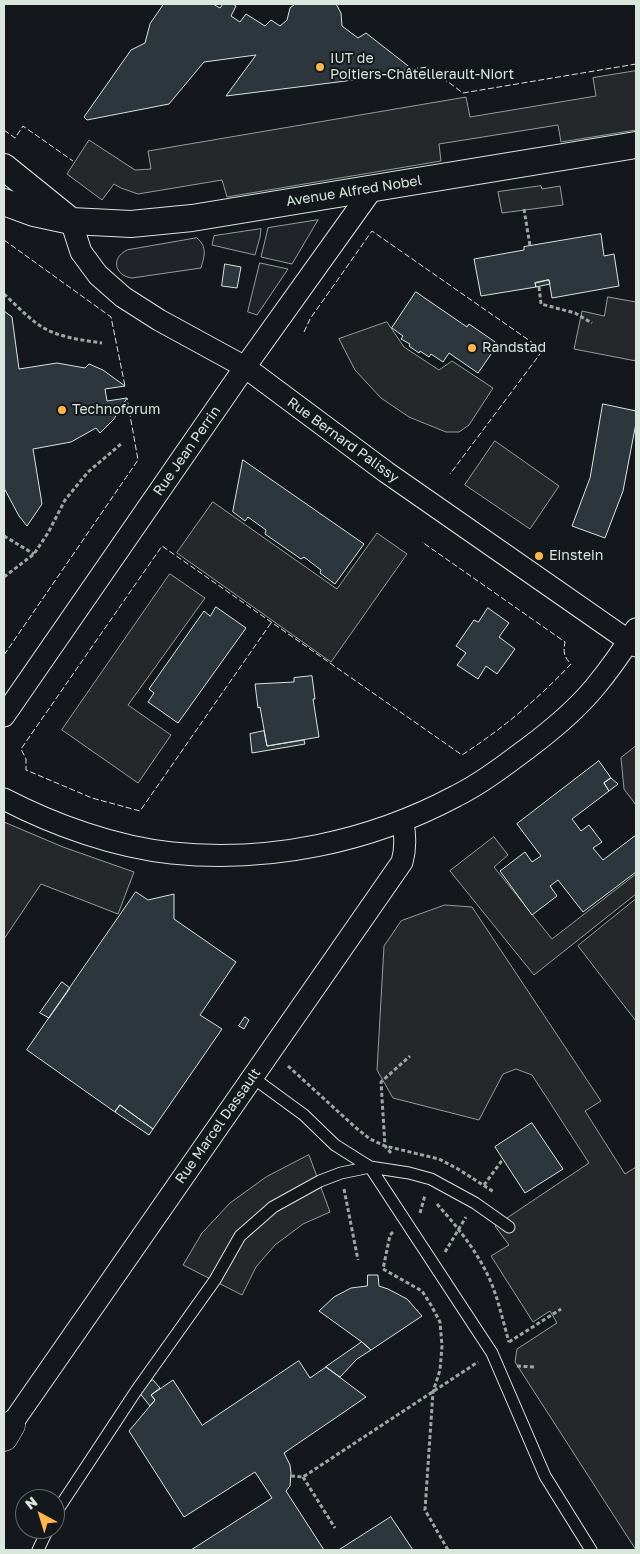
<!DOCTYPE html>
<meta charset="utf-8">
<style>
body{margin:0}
#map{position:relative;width:640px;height:1554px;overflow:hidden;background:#14181c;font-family:"Golos Text",sans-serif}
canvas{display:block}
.frame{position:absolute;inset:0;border:5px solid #d8e6dc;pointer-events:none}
.north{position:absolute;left:15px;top:1489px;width:50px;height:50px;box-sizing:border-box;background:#14181c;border:1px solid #626a69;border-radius:50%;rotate:321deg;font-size:14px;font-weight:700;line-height:20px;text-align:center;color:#d8e6dc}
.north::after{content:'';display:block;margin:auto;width:18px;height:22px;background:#ffb74d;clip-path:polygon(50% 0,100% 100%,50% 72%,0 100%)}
</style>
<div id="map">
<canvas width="640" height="1554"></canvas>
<div class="frame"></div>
<div class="north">N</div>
</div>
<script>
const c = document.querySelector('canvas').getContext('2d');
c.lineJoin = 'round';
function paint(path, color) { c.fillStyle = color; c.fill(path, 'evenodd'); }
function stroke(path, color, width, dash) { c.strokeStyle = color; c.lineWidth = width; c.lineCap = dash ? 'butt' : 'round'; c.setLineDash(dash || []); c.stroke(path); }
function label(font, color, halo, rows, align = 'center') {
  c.font = font + ' "Golos Text",sans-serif'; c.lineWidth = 4; c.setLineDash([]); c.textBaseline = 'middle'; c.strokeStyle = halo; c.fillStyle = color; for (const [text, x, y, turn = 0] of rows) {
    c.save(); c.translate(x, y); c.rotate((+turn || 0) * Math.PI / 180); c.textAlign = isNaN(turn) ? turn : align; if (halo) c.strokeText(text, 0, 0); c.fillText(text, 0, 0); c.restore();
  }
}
const green = new Path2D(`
 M318,220L292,264L261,257L268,228Z
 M261,229L260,237L255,255L212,245L214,236Z
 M197,238C208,247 204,257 201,268L132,278C115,276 110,258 127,250Z
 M260,263L288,269L257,315L248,312Z`);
const parking = new Path2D(`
 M636,71V130L561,142L558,125L439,144L441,161L227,197L222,180L138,194L121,188L114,184L102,200L67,174L89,140L135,170L151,169L148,151L466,97L470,117L596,96L593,78Z
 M541,186L542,189L560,186L563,205L502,213L498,192Z
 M608,297L636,302V361L574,349L582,311L604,316Z
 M387,322L404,347L439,370L452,361L493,388L469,425L459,432H446L409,417L381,398L355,370L339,339Z
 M495,441L559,486L530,529L465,485Z
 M213,502L337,589L377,533L407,554L331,662L177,553Z
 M170,574L205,598L128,705L171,735L138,783L62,730Z
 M636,746V805L624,789L621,758Z
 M4,822L63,847L134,872L118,914L41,884L4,939Z
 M494,837L508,855L494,867L552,939L636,874V894L534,975L450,871Z
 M636,899V1021L578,946Z
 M445,905L472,907L601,1101L585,1111L625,1174L636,1167V1550L515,1362L517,1349L557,1323L550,1311L533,1322L491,1256L509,1245L495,1226L589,1163L532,1075L516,1069L503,1074L479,1120L393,1098L377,1070L384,946L401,921Z
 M309,1155L330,1212L303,1224L275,1245L256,1267L242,1295L183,1265L202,1233L230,1203L266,1177Z`);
const building = new Path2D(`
 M164,4H213L220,8L223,4H233L236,6L231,16L240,22L246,14L265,26L271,20L280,26L287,20L290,8L295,4H336L341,13L342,26L358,38L366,33L412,69L346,81L226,96L256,55L204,62L169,104L87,120L84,117L131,50L145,43L150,24Z
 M601,234L604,256L614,254L619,286L552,298L549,280L535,283L536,287L481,296L474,259L524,250V247Z
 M225,264L241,267L237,288L222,286Z
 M549,280L550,284L536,287L535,283Z
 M416,292L467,327L469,324L498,344L478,373L449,353L443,362L431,354L429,357L420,351L419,353L409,346L410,344L401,339L403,336L392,328Z
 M4,311L12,317L19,369L57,363L85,368L89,364L103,370L125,386L105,389L107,401L127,398L114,419L100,433L96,428L71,442L33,449L42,504L27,526L19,516L4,488Z
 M603,404L636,411V423L623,491L605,538L572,526L590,478Z
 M243,460L364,544L335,584L320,573L321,570L304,557L301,559L265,534L266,530L248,517L245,521L233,512Z
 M216,607L246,628L178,723L148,702L154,693L149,689L204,611L210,616Z
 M488,608L509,623L499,637L515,649L497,674L486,666L478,679L457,665L466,653L456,646L474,620L478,622Z
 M312,676L315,699H313L319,737L267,746L260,707L258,708L255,684L294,682V678Z
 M264,731L267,746L304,740L305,744L252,753L250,734Z
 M599,761L611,778L604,783L609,791L572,819L581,831L589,825L602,842L593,848L603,860L636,835V872L583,912L558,880L550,886L557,896L532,915L500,871L525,852L532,862L541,856L517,824Z
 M611,778L618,784L609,791L604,783Z
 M136,892L148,900L174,894V919L236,962L200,1015L222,1029L153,1129L120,1105L115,1112L27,1050Z
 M62,982L70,988L49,1018L40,1013Z
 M245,1017L249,1020L244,1029L239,1026Z
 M120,1105L153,1129L149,1135L115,1112Z
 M532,1123L563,1169L525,1193L495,1147Z
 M368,1275H378L379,1286L388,1289L407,1299L422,1316L371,1350L362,1342L319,1311L334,1297L351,1288L367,1286Z
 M362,1342L371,1350L357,1359L340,1377L326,1367Z
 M299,1361L310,1378L326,1367L366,1397L284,1453L290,1465L291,1473L290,1486L286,1491L324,1550H191L272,1498L255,1472L184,1517L129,1431L155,1400L151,1395L173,1380L202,1425Z
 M153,1380L160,1388L151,1395L155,1400L150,1406L138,1391Z
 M391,1517L413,1550H339Z`);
const path = new Path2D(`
 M524,209L530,246
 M539,287L541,304L575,313L592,323
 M4,294C15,304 26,316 39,325C56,337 81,340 102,343
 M4,536L34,554
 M4,577L34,554L48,533L65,500L88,472L121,444
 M288,1066L355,1127L370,1139L385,1146L439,1159L458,1169L494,1192
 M391,1153L385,1146L381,1082L410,1056
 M484,1185L503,1159
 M344,1189L358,1260
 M437,1204C460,1230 482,1257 494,1290C500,1307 504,1325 509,1342
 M420,1213L425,1195
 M393,1232L390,1235L383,1269L422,1291L431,1305L440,1322L442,1346L440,1370L433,1392L425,1510L448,1550
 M445,1252L466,1217
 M509,1342L561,1309
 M517,1366L534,1367
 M291,1476L303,1477L478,1362
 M303,1477L335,1528`);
const service = new Path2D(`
 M252,1077L304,1115L335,1145L370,1167L409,1173L431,1179L475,1203L509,1227
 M55,1514L136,1391L215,1280L240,1236L273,1207L320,1181L341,1173L370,1167L492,1353L545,1476L591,1550
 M38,1550L48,1529`);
const minor = new Path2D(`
 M71,221L81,252L98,275L123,297L159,320L245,367L386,472L636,646
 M4,716L245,367L373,188
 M4,799C54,825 115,847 172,853C269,863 370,842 456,796C482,783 505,765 528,748C552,730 576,710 595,687C610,669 624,649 636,629
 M11,1425L402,862C406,848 405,836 403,821`);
const tertiary = new Path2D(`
 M4,167L66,217
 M4,202L34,213L71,221L131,224L192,218L636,145`);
const primary = new Path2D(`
 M4,1437L11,1425`);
const fence = new Path2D(`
 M412,69L428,67L463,93L636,64
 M4,130L15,138L23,126L73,161
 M4,240L111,317L125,386
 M304,332L310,319L372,231L543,350L450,474
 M271,623L140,811L92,798L26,770V759L21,749L162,546L462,755C502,729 538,699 571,664C564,657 563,652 565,642L422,542
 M4,655L138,460L127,398`);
const markers = [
 [320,67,5,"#ffb74d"],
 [472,348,5,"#ffb74d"],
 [62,410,5,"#ffb74d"],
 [539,556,5,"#ffb74d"]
];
const poiNames = [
 ["IUT de",330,59],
 ["Poitiers-Châtellerault-Niort",330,75],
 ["Randstad",482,348],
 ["Technoforum",72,410],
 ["Einstein",549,556]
];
const streetNames = [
 ["Avenue Alfred Nobel",354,191,-9],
 ["Rue Bernard Palissy",343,440,36],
 ["Rue Jean Perrin",187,451,-55],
 ["Rue Marcel Dassault",218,1126,-55]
];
paint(green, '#202428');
stroke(green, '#939e99', 1);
paint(parking, '#24282b');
stroke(parking, '#939e99', 1);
paint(building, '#2c363c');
stroke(building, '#d8e6dc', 1);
stroke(service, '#d8e6dc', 13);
stroke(minor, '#d8e6dc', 23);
stroke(tertiary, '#d8e6dc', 28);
stroke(primary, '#d8e6dc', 29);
stroke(path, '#9da8a2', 3, [4, 2.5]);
stroke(service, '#14181c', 11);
stroke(minor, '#14181c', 21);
stroke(tertiary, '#14181c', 26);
stroke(primary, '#14181c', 28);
stroke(fence, '#d8e6dc', 1, [6, 2.5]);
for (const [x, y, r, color] of markers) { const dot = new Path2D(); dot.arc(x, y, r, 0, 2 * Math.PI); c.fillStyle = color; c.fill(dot); stroke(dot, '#14181c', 2); }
label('14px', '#d8e6dc', '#14181c', poiNames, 'left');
label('14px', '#d8e6dc', '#14181c', streetNames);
</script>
